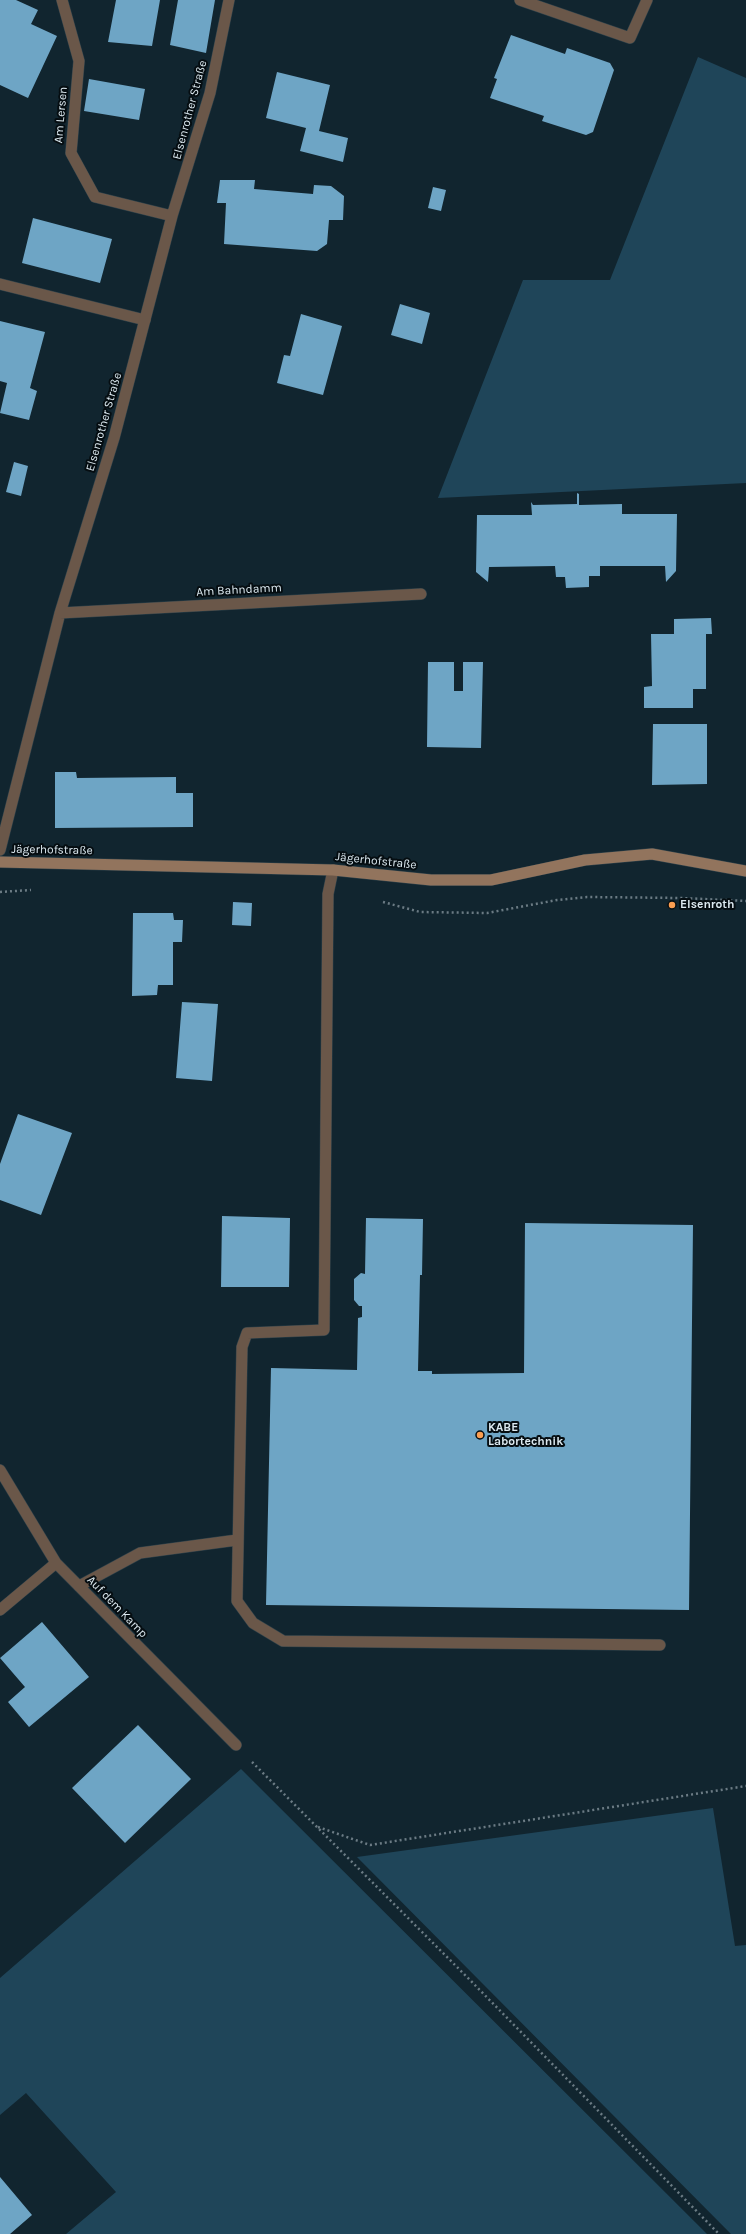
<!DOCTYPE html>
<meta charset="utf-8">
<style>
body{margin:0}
canvas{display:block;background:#11252f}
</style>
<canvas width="746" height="2234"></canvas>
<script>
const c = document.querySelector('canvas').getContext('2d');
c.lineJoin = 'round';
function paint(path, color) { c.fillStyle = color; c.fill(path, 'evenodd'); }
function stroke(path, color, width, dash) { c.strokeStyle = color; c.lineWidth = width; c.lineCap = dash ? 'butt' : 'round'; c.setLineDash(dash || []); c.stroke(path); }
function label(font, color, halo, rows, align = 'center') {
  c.font = font + ' Karla,sans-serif'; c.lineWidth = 4; c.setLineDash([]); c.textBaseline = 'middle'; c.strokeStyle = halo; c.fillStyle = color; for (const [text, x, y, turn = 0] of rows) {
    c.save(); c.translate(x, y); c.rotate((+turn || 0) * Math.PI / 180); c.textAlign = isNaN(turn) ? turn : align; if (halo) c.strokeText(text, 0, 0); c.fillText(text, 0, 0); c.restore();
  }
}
const green = new Path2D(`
 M698,57L746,78V483L438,498L523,280H610Z
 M241,1769L707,2234H66L116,2192L26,2093L0,2115V1978Z
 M713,1808L735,1946L746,1945V2234H731L357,1857Z`);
const building = new Path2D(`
 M0,0H16L38,10L31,24L57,36L28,98L0,85Z
 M116,0H160L152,46L108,42Z
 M178,0H215L206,53L170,45Z
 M511,35L565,54L567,48L610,63L614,70L593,132L586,135L542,121L544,116L490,98L497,79L494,78Z
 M277,72L330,85L319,131L348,138L343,162L300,151L306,128L266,118Z
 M89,79L145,89L139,120L84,111Z
 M220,180H255L254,189L313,194L314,185L331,186L344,196L343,220H329L327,244L317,251L224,244L226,203H217Z
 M433,187L446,190L441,211L428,208Z
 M33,218L112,239L100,283L22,263Z
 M400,304L430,313L422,344L391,335Z
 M301,314L342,326L323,395L277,383L284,355L290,356Z
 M0,321L45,332L30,388L37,391L29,420L0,413L7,383L0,381Z
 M14,462L28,466L21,496L6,492Z
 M577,493L579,494V505L622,504V514H677L676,571L666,582L665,566H600V576H589V587L566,588L565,577H556L555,566L489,567L488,582L476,572L477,515H532L531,502L533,505L577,504Z
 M711,618L712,634H706V689H693V708H644V687L652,686L651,634H674V619Z
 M428,662H454V691H463V662H483L481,748L427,747Z
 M653,724H707V784L652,785Z
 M55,772H76L77,778L176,777V793H193V827L55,828Z
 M233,902L252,903L251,926L232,925Z
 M133,913H173L174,920H183L182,942H173V985H158L157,995L132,996Z
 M182,1002L218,1004L212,1081L176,1078Z
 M18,1114L72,1133L41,1215L0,1200V1164Z
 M222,1216L290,1218L289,1287H221Z
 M366,1218L423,1219L422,1275H420L418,1371H432V1374L524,1373L525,1223L693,1225L689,1610L266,1605L271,1368L357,1370L358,1318L362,1317V1306H359L354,1300V1279L361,1273L365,1274Z
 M42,1622L89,1677L29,1727L8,1702L25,1687L0,1658Z
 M138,1725L191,1779L125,1843L72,1788Z
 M0,2177L32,2215L10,2234H0Z`);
const path = new Path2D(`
 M0,892L31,890
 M383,902L420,912L487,913L557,900L587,897L682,898L746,901
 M252,1762L467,1977L719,2234
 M318,1827L370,1845L746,1786`);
const service = new Path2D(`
 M0,284L145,320
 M333,870L328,894L324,1330L247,1333L242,1347L237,1601L253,1623L283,1641L660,1645
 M79,1586L140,1553L237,1540`);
const minor = new Path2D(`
 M62,0L79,61L71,153L95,197L172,216
 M520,0L630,38L647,0
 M60,613L421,594
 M0,850L60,613L114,438L172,216L210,93L229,0
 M0,1470L56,1563L236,1745
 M0,1610L56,1563`);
const secondary = new Path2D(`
 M0,862L333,870L431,880H491L585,860L652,854L746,871`);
const markers = [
 [672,905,4,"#fb9e51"],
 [480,1435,4,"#fb9e51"]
];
const streetNames = [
 ["Elsenrother Straße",190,110,-75],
 ["Am Lersen",61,115,-85],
 ["Elsenrother Straße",104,422,-74],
 ["Am Bahndamm",239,590,-3],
 ["Jägerhofstraße",52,850,1],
 ["Jägerhofstraße",376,861,6],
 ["Auf dem Kamp",117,1607,46]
];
const poiNames = [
 ["Elsenroth",680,905],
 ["KABE",488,1428],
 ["Labortechnik",488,1442]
];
paint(green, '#1f4559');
paint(building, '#6ea5c5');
stroke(service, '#2e414a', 12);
stroke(minor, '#2e414a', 12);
stroke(secondary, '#2e414a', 12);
stroke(path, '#6b7b84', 2.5, [2, 3]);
stroke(service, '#6a5749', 11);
stroke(minor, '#6a5749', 11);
stroke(secondary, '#92745d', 11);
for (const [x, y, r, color] of markers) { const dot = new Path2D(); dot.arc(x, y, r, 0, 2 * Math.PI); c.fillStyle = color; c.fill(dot); stroke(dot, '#050d11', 1.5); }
label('12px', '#ddeaf1', '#050d11', streetNames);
label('bold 12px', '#ddeaf1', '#050d11', poiNames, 'left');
</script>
